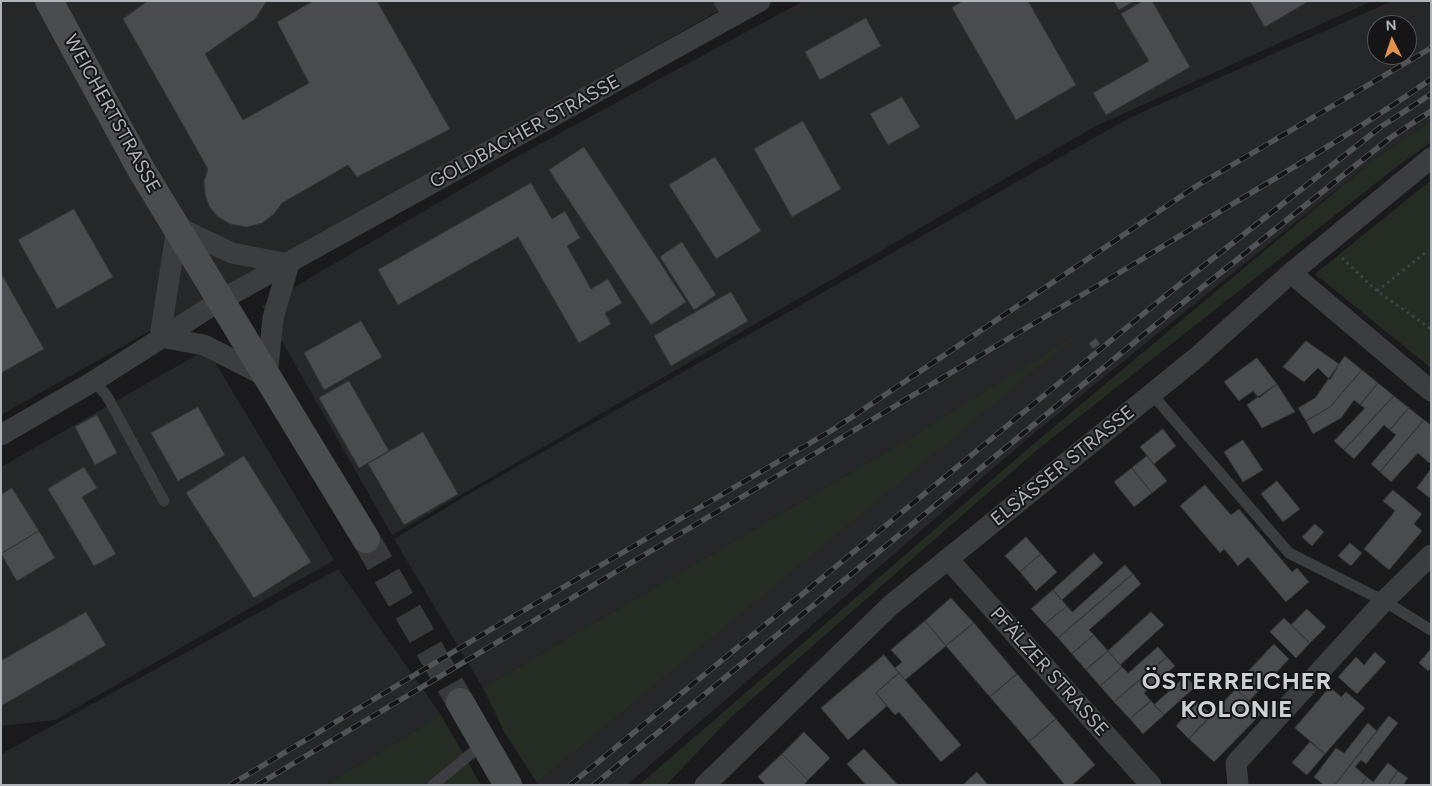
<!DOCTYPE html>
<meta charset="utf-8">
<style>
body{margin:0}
#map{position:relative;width:1432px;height:786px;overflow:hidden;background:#1a1a1c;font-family:Figtree,sans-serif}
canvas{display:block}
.frame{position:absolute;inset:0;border:2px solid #aeb4ba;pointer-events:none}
.north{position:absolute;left:1367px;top:15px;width:50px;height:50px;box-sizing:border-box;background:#151517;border:1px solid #525558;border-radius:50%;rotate:356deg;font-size:14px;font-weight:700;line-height:20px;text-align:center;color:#aeb4ba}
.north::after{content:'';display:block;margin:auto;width:18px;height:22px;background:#e0914e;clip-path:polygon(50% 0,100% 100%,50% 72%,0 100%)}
</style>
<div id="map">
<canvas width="1432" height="786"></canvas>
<div class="frame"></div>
<div class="north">N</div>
</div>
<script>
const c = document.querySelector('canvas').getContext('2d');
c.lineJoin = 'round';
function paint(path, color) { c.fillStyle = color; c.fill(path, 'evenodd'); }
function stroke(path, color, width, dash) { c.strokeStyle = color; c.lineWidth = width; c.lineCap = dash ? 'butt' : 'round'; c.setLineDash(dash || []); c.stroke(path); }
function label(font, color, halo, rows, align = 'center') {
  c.font = font + ' Figtree,sans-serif'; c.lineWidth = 4; c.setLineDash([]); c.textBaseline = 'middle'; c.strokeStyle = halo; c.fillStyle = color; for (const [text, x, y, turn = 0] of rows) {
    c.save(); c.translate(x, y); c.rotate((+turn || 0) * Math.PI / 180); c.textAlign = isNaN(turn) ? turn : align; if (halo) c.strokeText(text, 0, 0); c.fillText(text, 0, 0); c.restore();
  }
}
const built = new Path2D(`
 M1,1H736L1,415Z
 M803,1H1372L1094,127L392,535L262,306L518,156Z
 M1392,1H1431V120L1373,160L1027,439L627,785H537V783L1081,332L903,442L483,688L394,539L474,491L1129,118ZM1377,25H1407V55H1377Z
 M207,349L334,560L55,720L1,726V467Z
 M338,569L441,715L326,785H1V754Z`);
const green = new Path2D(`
 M1431,120V142L1395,168L1037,450L730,718L666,785H639L1030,447L1373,160Z
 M1431,180V368L1315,274Z
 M1085,329L537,783L505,733L483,688L903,442Z
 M441,715L481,785H326Z`);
const building = new Path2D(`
 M148,1H267L255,19L205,54L243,120L309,83L277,22L313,1H377L450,129L357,177L348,165L282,203L274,214L262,223L247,227L230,224L217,216L209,206L205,194L204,181L208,169L123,19Z
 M963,1H1028L1076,85L1016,120L952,8Z
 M1114,1H1134L1119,10Z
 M1143,1H1152L1190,67L1106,115L1093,93L1149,61L1121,14Z
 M1250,1H1309L1265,27Z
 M866,18L881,46L820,80L805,52Z
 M902,97L920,127L888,145L870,114Z
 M803,121L841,189L792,217L754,149Z
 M584,147L686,302L651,325L549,170Z
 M715,157L761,231L716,259L669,185Z
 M531,183L552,219L565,211L580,238L567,246L591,289L608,279L622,303L605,313L611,324L579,343L518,237L398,305L378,270Z
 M74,209L113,277L57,309L18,240Z
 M682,242L716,295L694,310L660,257Z
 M1,273L44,349L1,373Z
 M731,292L748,321L671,366L654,336Z
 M361,321L382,357L324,390L304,353Z
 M1096,338L1100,344L1093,349L1089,344Z
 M1306,341L1339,364L1330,380L1318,368L1304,382L1283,367Z
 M1345,356L1362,370L1330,407L1306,421L1298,408L1315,398Z
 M1257,358L1277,384L1259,398L1253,391L1239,401L1224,382Z
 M1362,370L1378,383L1360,405L1354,400L1341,418L1313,434L1306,421L1330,407Z
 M349,381L389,451L359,468L319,398Z
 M1378,383L1394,396L1344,450L1334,441L1365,408L1360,405Z
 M1277,384L1295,412L1262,428L1247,405Z
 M1394,396L1409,408L1390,430L1384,425L1354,459L1344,450Z
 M198,407L225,455L178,481L151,433Z
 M1409,408L1424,420L1380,472L1371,464L1396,435L1390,430Z
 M97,415L117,453L95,465L75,427Z
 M1424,420L1431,425V461L1429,463L1418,453L1391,482L1380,472Z
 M1163,429L1176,446L1154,464L1140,447Z
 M423,432L458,494L404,525L368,464Z
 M1243,440L1263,470L1243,482L1224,452Z
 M244,456L311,562L254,598L186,493Z
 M1147,456L1167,481L1152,493L1132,468Z
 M84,467L97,488L82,497L116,554L94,566L48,489Z
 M1132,468L1152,493L1134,507L1114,482Z
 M1431,469V499L1417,488Z
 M1277,481L1300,509L1283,522L1261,494Z
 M1205,485L1231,515L1239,509L1292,572L1297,568L1309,582L1286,602L1248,557L1238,566L1224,549L1220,553L1180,506Z
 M12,488L39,531L1,554V495Z
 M1393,490L1422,514L1414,524L1422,531L1389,570L1364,549L1395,511L1383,501Z
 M1315,524L1324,532L1312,546L1302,537Z
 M39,531L55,558L17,581L1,554Z
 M1026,537L1041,554L1020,572L1005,556Z
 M1350,543L1362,553L1351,566L1338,556Z
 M1094,553L1103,563L1062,600L1053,590Z
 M1041,554L1057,572L1036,591L1020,572Z
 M1125,565L1133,574L1058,638L1045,624L1067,606L1072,612Z
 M1133,574L1141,584L1089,630L1094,635L1072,654L1058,638Z
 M1053,590L1067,606L1045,624L1031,609Z
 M951,598L974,623L946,646L925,621Z
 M1307,609L1326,627L1310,643L1291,625Z
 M86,612L106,645L1,706V661Z
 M1151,612L1164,625L1120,665L1108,651Z
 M1284,618L1310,643L1296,658L1270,632Z
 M925,621L946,646L905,680L895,668L902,662L891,650Z
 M974,623L1017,674L990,697L946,646Z
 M1094,635L1108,651L1086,670L1072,654Z
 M1274,644L1289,659L1249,701L1236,689L1246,679L1244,676Z
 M1158,647L1167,657L1114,702L1100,686L1122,667L1128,673Z
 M1431,649V668L1428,671L1419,663Z
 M1108,651L1122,667L1100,686L1086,670Z
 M1375,652L1386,662L1357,694L1338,677L1356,657L1364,665Z
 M884,655L899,673L876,693L887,706L848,740L821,708Z
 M1167,657L1175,666L1144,693L1151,701L1130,719L1114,702Z
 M899,673L961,745L941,762L899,712L895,715L876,693Z
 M1017,674L1056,719L1029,742L990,697Z
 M1186,676L1195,687L1164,715L1154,705Z
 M1330,687L1341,697L1346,692L1365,708L1325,754L1295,728Z
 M1236,689L1262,713L1214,762L1189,739Z
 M1151,701L1164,715L1143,734L1130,719Z
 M1198,702L1212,715L1189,739L1176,726Z
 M1389,716L1398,723L1366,764L1361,760L1355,767L1367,777L1361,785H1335Z
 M1056,719L1095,765L1072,785H1065L1029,742Z
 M1368,723L1377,731L1335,785H1324L1314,777L1336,748L1344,753Z
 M804,732L830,758L808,780L782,754Z
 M1310,742L1325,754L1307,775L1292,763Z
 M864,749L898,785H866L847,764Z
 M782,754L808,780L804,785H766L758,777Z
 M1388,763L1398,771L1388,785H1361L1367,777L1373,782Z
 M1398,771L1408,778L1403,785H1388Z
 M977,772L988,785H963Z`);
const secondaryTunnel = new Path2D(`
 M366,539L460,702`);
const path = new Path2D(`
 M1342,258L1377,291L1431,329
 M1377,291L1425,253`);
const service = new Path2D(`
 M94,381L107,396L164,501
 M1151,393L1289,553L1384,601L1431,630
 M433,785L484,743`);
const minor = new Path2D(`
 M724,1L734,16
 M1291,273L1431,391
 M160,337L204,345L267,377L273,318L289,264
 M160,337L177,227L232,253L289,264
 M1,435L94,381L221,300L760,1
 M948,559L1151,785
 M705,785L891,605L1196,358L1291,273L1431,158
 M1238,785L1236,763L1384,601L1431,555`);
const secondary = new Path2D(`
 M49,1L142,171L366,539
 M460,702L508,785`);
const rail = new Path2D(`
 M230,785L490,630L834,429L1198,185L1431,48
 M257,785L1139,261C1236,200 1337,145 1431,79
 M570,785L1165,296L1382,126L1431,94
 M594,785L1180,305L1390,138L1431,111`);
const streetNames = [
 ["WEICHERTSTRASSE",112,114,61],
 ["GOLDBACHER STRASSE",525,132,-29],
 ["ELSÄSSER STRASSE",1063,466,-39],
 ["PFÄLZER STRASSE",1049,672,48]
];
const districtNames = [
 ["ÖSTERREICHER",1237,682],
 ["KOLONIE",1237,710]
];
paint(built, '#262729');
paint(green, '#252c24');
paint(building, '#494b4e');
stroke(building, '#343538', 1);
stroke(secondaryTunnel, '#38393c', 28, [28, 14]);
stroke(path, '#414447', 3, [2.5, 4]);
stroke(service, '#3b3d41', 11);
stroke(minor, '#3b3d41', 21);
stroke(secondary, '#4a4d50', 28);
stroke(rail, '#515457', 5.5);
stroke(rail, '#151517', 4, [11]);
label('19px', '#aeb4ba', '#151517', streetNames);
c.letterSpacing = '1px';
label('bold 24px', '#ced2d7', '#151517', districtNames);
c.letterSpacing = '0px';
</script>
